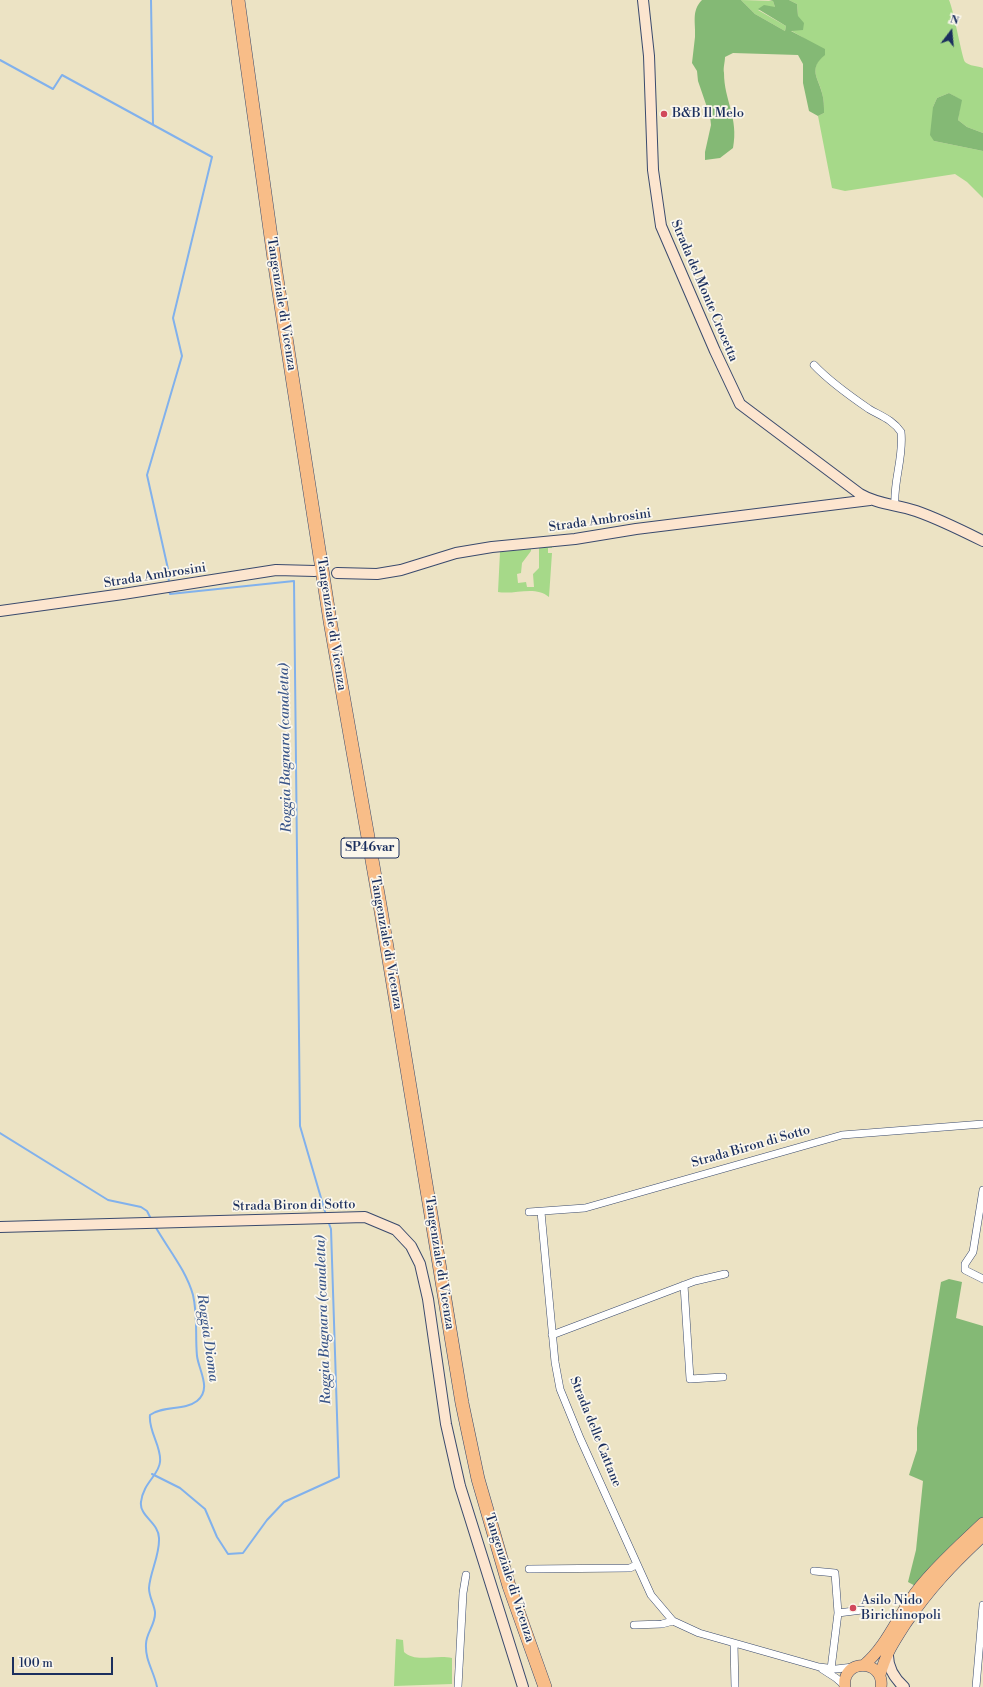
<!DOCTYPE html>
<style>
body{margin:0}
#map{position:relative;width:983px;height:1687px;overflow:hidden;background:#ece3c4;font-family:"Libre Bodoni",serif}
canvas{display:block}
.north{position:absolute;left:931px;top:12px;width:40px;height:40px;-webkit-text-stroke:3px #fbf7ec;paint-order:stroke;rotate:16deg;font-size:11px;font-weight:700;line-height:16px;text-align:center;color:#1b2f5e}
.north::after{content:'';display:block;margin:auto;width:14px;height:18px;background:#1b2f5e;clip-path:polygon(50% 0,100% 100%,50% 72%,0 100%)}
.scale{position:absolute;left:12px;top:1657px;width:101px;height:18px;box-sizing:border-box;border:2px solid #1b2f5e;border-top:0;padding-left:5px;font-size:12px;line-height:14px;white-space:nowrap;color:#1b2f5e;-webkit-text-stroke:3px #fbf7ec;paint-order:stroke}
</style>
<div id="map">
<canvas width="983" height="1687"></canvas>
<div class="north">N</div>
<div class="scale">100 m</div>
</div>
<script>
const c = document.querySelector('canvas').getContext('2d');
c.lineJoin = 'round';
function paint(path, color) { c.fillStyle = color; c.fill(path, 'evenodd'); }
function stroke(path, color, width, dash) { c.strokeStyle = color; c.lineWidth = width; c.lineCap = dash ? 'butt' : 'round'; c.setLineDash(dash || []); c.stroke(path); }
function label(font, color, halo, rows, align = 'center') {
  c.font = font + ' "Libre Bodoni",serif'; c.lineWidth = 3.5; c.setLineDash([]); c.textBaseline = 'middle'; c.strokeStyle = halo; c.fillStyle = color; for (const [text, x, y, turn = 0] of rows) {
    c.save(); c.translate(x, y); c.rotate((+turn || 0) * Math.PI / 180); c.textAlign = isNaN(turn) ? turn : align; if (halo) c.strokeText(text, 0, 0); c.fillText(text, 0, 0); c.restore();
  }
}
const green = new Path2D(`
 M741,0L773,1L775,7L758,10L786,26L785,31L755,14Z
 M789,0H949C954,11 962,58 965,62C969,66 978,66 983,68V133L967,127L958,120L961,100L949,93L937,98L933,107L934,141L983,151V198L967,182L955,174L845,191L832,188L818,116L824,113C824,106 824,99 822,93C818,77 808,69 824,55L802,37L790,30L798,16L797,4Z
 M552,546V548H548V553H552L549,597C535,585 515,595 498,592L500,552L531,549V551L522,563L521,573L517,574L518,583L526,582L527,587H534L533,574L539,568V548Z
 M396,1639L403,1640L404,1652C415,1663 436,1654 452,1658V1684L394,1686Z`);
const forest = new Path2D(`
 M702,0H741L755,14L785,31L786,26L758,9L764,5L775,7L773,1L769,0H789L797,4L798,16L804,23L803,30L791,31L825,49V55C808,69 818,77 822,93C824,99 824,106 824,113L818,116L809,111L803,83V64L798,55L733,53L725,57C725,62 723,68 724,73C724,100 739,118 733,148L720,158L705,160V152L711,125L710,116L698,81L697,71L692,63C693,54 694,46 695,37C696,23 691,11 702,0Z
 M949,93L962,100L958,120L967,127L983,133V151L934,141L930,135L933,107L937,98Z
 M949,1279L962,1282L956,1318L983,1326V1523L919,1588L908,1582L916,1550L923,1481L909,1475L917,1450V1428L941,1282Z`);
const stream = new Path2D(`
 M151,0L153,124
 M0,60L53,89L62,75L212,157L173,318L182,356L147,475L168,569L169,584
 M169,590L170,594L294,581L300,1126L326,1215
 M0,1133L108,1200L141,1207L147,1211L151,1219
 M155,1226C168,1249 186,1270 193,1295C198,1316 195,1336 197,1356C199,1371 212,1389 197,1401C184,1411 164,1405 150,1415C148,1431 162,1447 160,1462C159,1475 143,1483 141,1502C139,1516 159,1523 159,1538C160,1555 150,1572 149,1588C149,1597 154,1604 155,1612C156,1624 146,1633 146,1644C145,1661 154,1671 157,1687
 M152,1474L180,1488L205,1509L217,1537L228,1554L243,1553L267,1520L284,1502L339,1477L331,1229L328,1221`);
const street = new Path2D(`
 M814,365C830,382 850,396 869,409C881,416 893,420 901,432C904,457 893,481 895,506
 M983,1190L973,1252L965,1264V1270L983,1279
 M529,1212L585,1208L842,1135L983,1124
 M541,1212L555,1362L560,1389L580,1438L651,1595L673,1621L699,1633L819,1667L836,1669L853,1667
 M684,1285L690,1379L723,1377
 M552,1335L695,1281L725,1274
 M529,1569L630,1568L636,1565
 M814,1571L835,1573L838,1613L831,1669
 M838,1613L862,1610
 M634,1625L662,1624L673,1621
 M734,1644L735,1687
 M822,1669L836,1678L844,1685
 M458,1687L463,1593L466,1575
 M976,1687L983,1605`);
const secondary = new Path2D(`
 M643,0L649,56L653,170L661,226L715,351L740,404L860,494C879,505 896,504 916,511C939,519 961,530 983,541
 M337,573L377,574L401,570L456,553L492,547L575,539L636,529L870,500
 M0,611L123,594L276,570L315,571
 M0,1227L365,1217L396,1230L411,1246L420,1264L428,1299L446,1424L460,1486L523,1687
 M888,1652C887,1666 893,1677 904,1687`);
const primary = new Path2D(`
 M864,1665C888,1645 899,1612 919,1588C938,1564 961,1544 983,1523
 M880,1675C885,1655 895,1640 906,1623C930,1588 952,1565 983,1536
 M845,1687C841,1658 885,1659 881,1687`);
const highway = new Path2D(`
 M238,0L276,273L330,621L381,911L462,1403L478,1479L509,1586L545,1687`);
const markers = [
 [664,114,4,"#d1495b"],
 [853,1608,4,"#d1495b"]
];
const shields = [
 [370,848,58]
];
const shieldNames = [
 ["SP46var",370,848]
];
const poiNames = [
 ["B&B Il Melo",672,114],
 ["Asilo Nido",861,1601],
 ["Birichinopoli",861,1616]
];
const streetNames = [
 ["Strada del Monte Crocetta",704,291,67],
 ["Tangenziale di Vicenza",281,304,81],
 ["Strada Ambrosini",600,521,-8],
 ["Strada Ambrosini",155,576,-9],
 ["Tangenziale di Vicenza",331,624,81],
 ["Tangenziale di Vicenza",386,943,80],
 ["Strada Biron di Sotto",751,1147,-16],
 ["Strada Biron di Sotto",294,1206,-1],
 ["Tangenziale di Vicenza",439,1263,81],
 ["Strada delle Cattane",595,1432,68],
 ["Tangenziale di Vicenza",509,1578,72]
];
const waterNames = [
 ["Roggia Bagnara (canaletta)",286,748,-91],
 ["Roggia Bagnara (canaletta)",324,1320,-92],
 ["Roggia Dioma",207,1338,82]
];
paint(green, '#a6d989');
paint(forest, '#84b975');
stroke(stream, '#81b1ec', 2);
stroke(street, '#3a4a6d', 8);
stroke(secondary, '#3a4a6d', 12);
stroke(primary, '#3a4a6d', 12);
stroke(highway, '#3a4a6d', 14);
stroke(street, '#fff', 7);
stroke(secondary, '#fce5cf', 10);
stroke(primary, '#f8bd88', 11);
stroke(highway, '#f8bd88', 13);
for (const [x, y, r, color] of markers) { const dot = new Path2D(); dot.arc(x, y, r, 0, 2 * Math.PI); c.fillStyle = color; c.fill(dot); stroke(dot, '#fbf7ec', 1.5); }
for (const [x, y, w] of shields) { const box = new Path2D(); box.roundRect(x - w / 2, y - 10, w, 20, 3); c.fillStyle = '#fbf7ec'; c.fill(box); stroke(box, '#1b2f5e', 1); }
label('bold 12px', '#1b2f5e', null, shieldNames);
label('13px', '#1b2f5e', '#fbf7ec', poiNames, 'left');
label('13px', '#1b2f5e', '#fbf7ec', streetNames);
label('italic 14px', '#3a5689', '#fbf7ec', waterNames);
</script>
